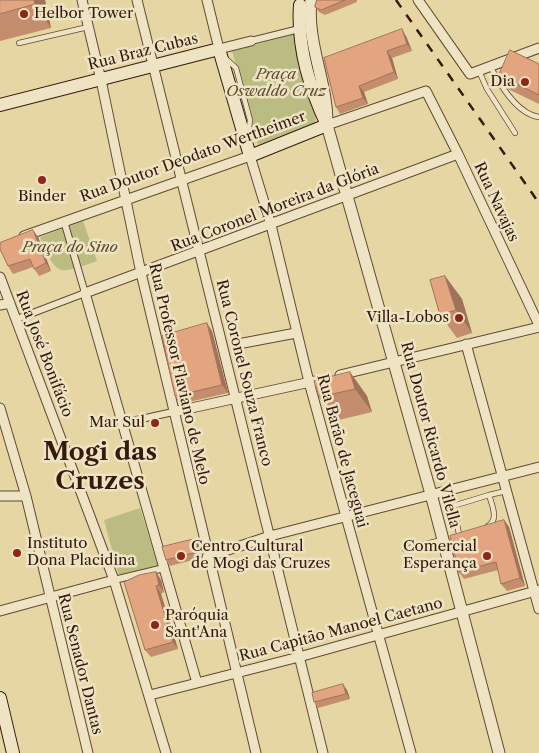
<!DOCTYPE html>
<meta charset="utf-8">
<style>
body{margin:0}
canvas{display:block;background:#e5d6a4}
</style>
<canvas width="539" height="753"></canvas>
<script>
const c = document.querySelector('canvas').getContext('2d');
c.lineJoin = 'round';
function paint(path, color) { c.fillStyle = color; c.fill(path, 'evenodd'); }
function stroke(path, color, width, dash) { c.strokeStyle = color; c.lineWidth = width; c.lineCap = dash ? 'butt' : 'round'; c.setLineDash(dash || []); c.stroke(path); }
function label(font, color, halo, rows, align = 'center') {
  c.font = font + ' "Libre Caslon Text",serif'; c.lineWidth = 5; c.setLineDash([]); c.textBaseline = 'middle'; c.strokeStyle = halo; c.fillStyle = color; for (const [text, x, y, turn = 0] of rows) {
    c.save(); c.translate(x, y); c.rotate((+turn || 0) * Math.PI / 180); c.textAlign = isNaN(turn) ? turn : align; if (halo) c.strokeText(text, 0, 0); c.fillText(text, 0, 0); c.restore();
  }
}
const green = new Path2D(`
 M299,33L316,111L315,126L258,145L232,51Z
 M83,221L97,261C57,275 57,277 40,237Z
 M140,508L158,566L119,576L104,520Z`);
const service = new Path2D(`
 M19,43L88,27
 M224,57L236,68L250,120L248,136
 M490,66C500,85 517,114 539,117
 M479,71L487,89L515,133
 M488,526C499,520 492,505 489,495L506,491
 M459,534L453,506L489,495
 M405,549L442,540`);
const pedestrian = new Path2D(`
 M251,41L295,30
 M17,319L85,293L64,221
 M123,423L173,412
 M114,580L164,568`);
const minor = new Path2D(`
 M82,0L101,80L141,273L256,753
 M137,0L323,753
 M207,0L219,49L251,41
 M418,0L470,74L539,48
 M327,125L426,91L458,154L539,325
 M24,236L250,156L271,225L309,382L411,753
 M0,277L114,580L166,753
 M0,305L10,303
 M238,344L296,333
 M466,344L539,609
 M340,375L539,327
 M0,408L26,496L88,753
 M173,412L315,381
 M0,496H26
 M207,557L270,536L539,467
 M0,611L114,580
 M197,683L85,293L458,154
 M150,695L299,657L539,590`);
const tertiary = new Path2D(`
 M311,0C306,43 328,83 327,125L431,494L499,753`);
const secondary = new Path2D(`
 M0,105L219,49L250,156L327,125C310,89 297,46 300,5
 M0,698L13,753`);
const rail = new Path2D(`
 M396,0L539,203`);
const wall = new Path2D(`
 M0,0H45L51,28L0,41Z
 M317,0H357V2L325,15L319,12L315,7Z
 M406,36L412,51L392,58L398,79L364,92L368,104L340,114L336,107L324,58Z
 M539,64V104L508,89L499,75Z
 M38,237L51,271L39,276L33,267L13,274L8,266Z
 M445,276L462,299L472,333L457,338L440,315Z
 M212,331L228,393L180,404L175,396Z
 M350,372L367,396L372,412L335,421L319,397Z
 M504,520L509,527L525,586L507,591L501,584L498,570L464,579L459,572Z
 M199,545L201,558L170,566L166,560Z
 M156,572L161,580L164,592L161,594L178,649L151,657L145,650Z
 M347,690L350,699L318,708L314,702Z`);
const shadedWall = new Path2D(`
 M34,0H45L51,28L35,4Z
 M402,29L406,36L412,51L407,44Z
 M387,51L392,58L398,79L394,72Z
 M359,86L364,92L368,104L363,98Z
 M33,230L38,237L51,271L46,263Z
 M445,276L462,299L472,333L456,310Z
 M207,323L212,331L228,393L222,385Z
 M350,372L367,396L372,412L355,389Z
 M504,520L509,527L525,586L520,578Z
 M195,539L199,545L201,558L197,552Z
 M156,572L161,580L164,592L159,585Z
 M156,586L161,594L178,649L173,642Z
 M343,684L347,690L350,699L346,694Z`);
const building = new Path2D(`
 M0,0H34L35,4L0,14Z
 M317,0H345L321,10L315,7Z
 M402,29L407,44L387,51L394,72L359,86L363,98L336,107L324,58Z
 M510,50L539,64V95L499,75Z
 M33,230L46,263L34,269L30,259L8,266L0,249V243Z
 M445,276L456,310L440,315L430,280Z
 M207,323L222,385L175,396L162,336Z
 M350,372L355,389L319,397L314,381Z
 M504,520L520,578L501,584L496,562L459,572L450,536Z
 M195,539L197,552L166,560L162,547Z
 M156,572L159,585L156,586L173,642L145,650L124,582L139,575Z
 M343,684L346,694L314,702L312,693Z`);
const markers = [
 [24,14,5,"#8f2418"],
 [525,82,5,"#8f2418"],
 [42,180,5,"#8f2418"],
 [459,318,5,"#8f2418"],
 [155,423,5,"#8f2418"],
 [17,553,5,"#8f2418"],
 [181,556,5,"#8f2418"],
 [487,556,5,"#8f2418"],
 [155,625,5,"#8f2418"]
];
const poiNames = [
 ["Helbor Tower",34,14],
 ["Dia",515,82,"right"],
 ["Binder",42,197,"center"],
 ["Villa-Lobos",449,318,"right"],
 ["Mar Sul",145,423,"right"],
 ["Instituto",27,544],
 ["Dona Placidina",27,561],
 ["Centro Cultural",191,547],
 ["de Mogi das Cruzes",191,564],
 ["Comercial",477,547,"right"],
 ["Esperança",477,564,"right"],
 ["Paróquia",165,616],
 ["Sant'Ana",165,633]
];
const streetNames = [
 ["Rua Braz Cubas",143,52,-14],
 ["Rua Doutor Deodato Wertheimer",193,157,-20],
 ["Rua Navajas",496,202,65],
 ["Rua Coronel Moreira da Glória",275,208,-21],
 ["Rua José Bonifácio",44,354,69],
 ["Rua Coronel Souza Franco",244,373,76],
 ["Rua Professor Flaviano de Melo",179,374,77],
 ["Rua Doutor Ricardo Vilella",430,435,75],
 ["Rua Barão de Jaceguai",342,451,75],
 ["Rua Capitão Manoel Caetano",341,630,-15],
 ["Rua Senador Dantas",80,664,76]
];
const parkNames = [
 ["Praça",276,75],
 ["Oswaldo Cruz",276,92],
 ["Praça do Sino",70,248]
];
const townNames = [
 ["Mogi das",100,453],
 ["Cruzes",100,482]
];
paint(green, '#bbbc81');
stroke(service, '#614933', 6);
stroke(pedestrian, '#614933', 8);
stroke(minor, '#614933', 11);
stroke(tertiary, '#614933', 13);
stroke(secondary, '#351a0d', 14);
stroke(service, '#eee4c4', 4.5);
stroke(pedestrian, '#eee4c4', 6);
stroke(minor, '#eee4c4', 9);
stroke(tertiary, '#eee4c4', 11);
stroke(secondary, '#eee4c4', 12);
stroke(rail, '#351a0d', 2.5, [9, 9]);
paint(wall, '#c38d6e');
paint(shadedWall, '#9f735a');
paint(building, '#e3a480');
stroke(building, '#9f735a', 1);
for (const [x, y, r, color] of markers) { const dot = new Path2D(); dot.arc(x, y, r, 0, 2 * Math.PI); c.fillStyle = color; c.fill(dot); stroke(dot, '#eee4c4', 2); }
label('15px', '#351a0d', '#eee4c4', poiNames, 'left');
label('15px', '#351a0d', '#eee4c4', streetNames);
label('italic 15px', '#5d4b30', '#eee4c4', parkNames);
label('bold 25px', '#351a0d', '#eee4c4', townNames);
</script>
